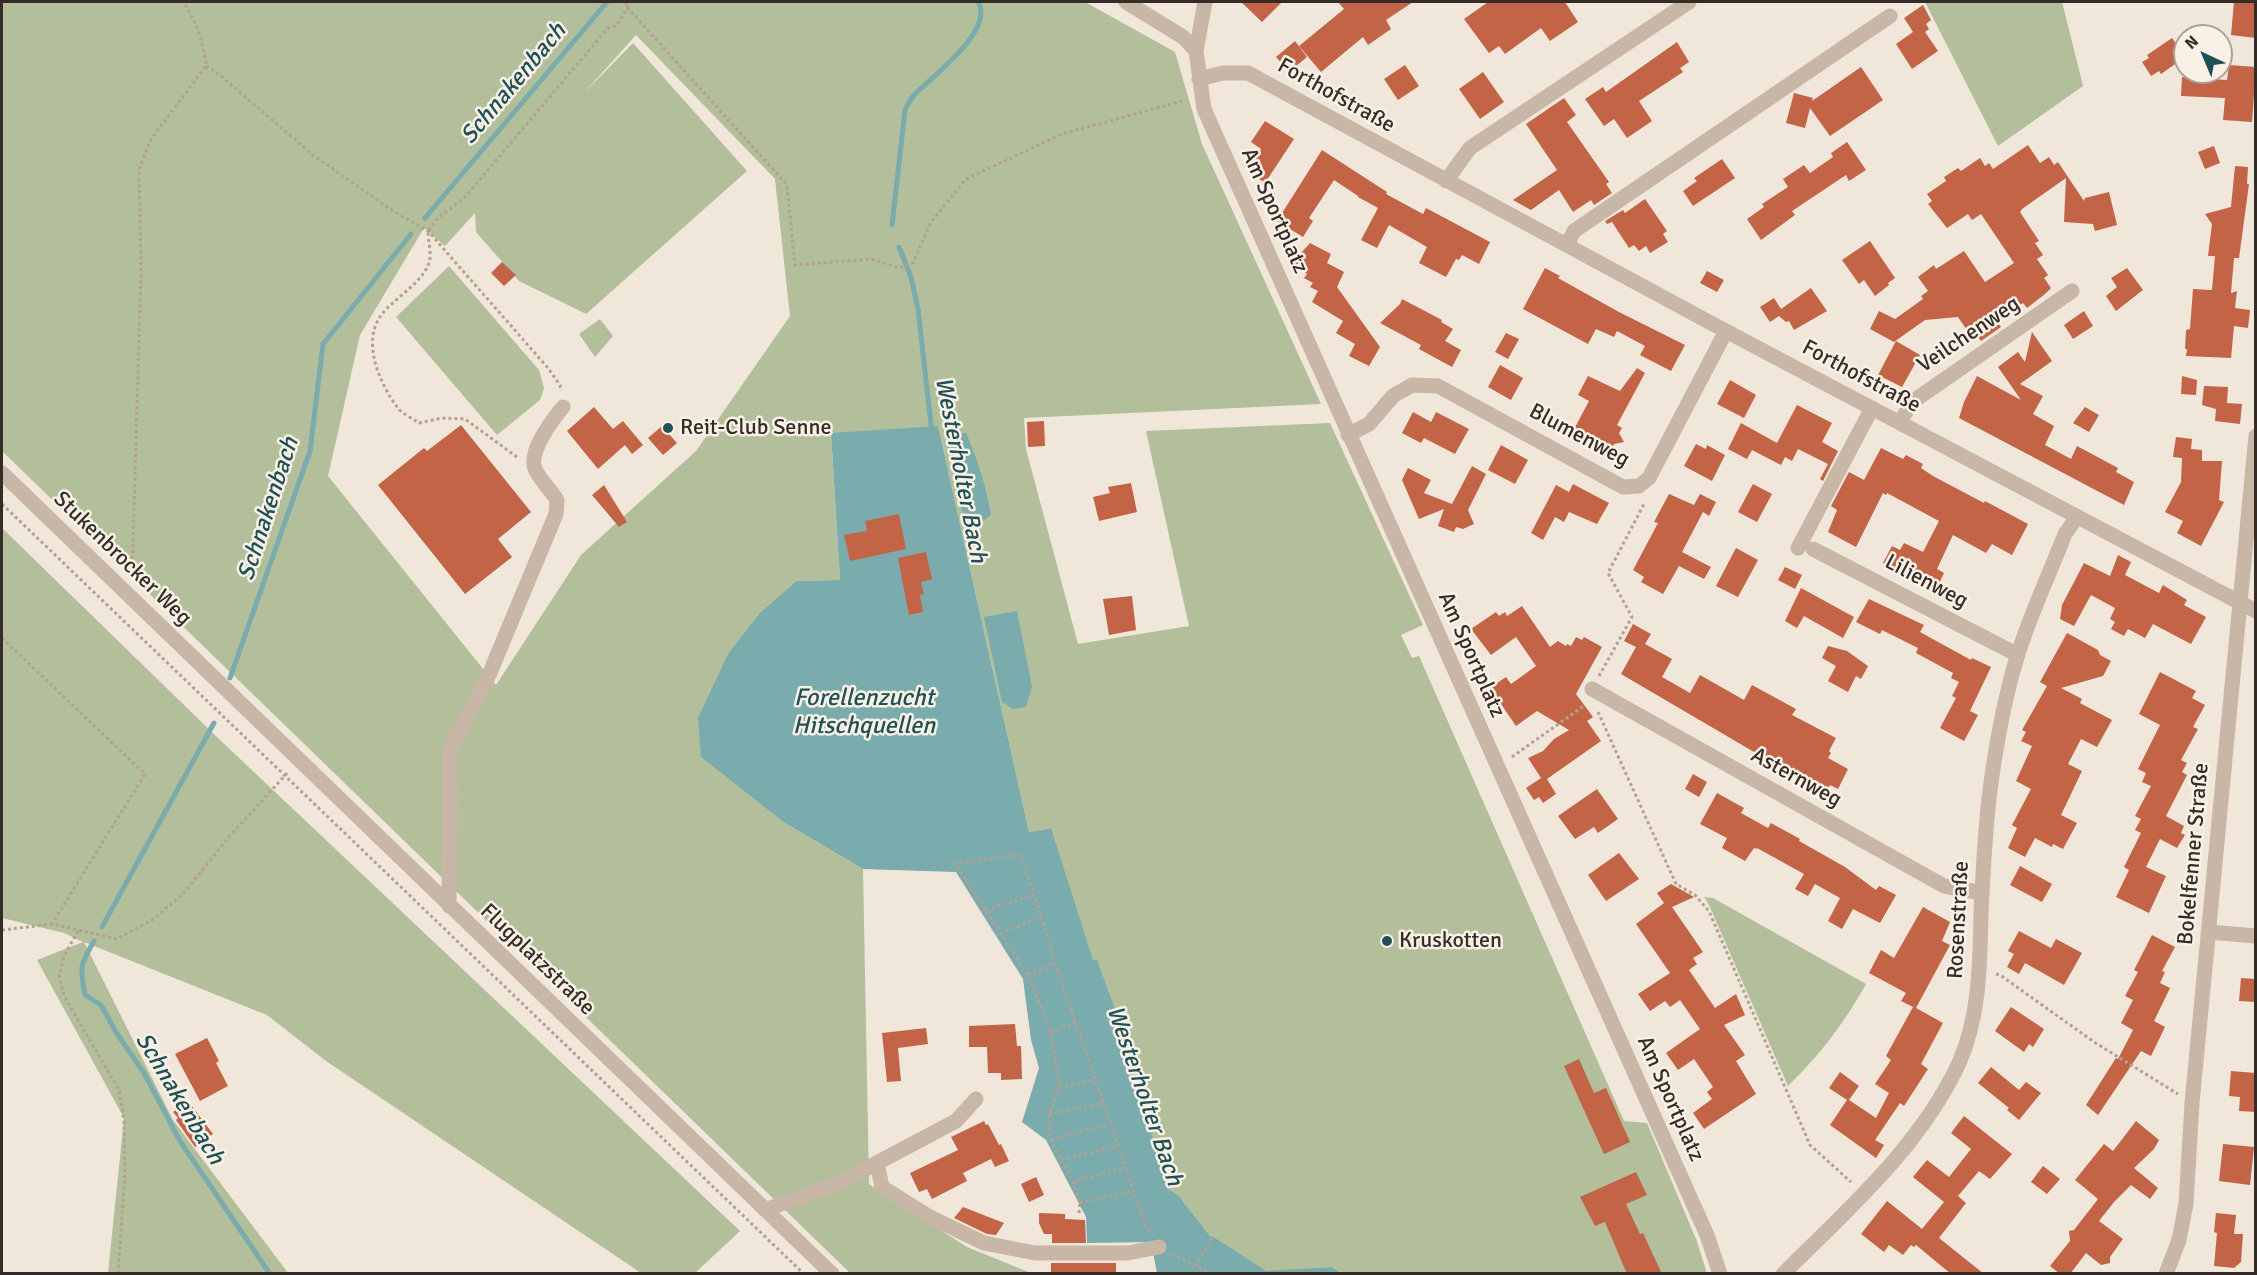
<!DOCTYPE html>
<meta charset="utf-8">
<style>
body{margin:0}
#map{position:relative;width:2257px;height:1275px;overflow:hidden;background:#f1e6da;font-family:Signika,sans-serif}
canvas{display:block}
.frame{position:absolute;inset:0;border:3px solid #352b27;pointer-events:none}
.north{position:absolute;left:2173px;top:24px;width:60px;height:60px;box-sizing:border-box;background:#f9f0e6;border:2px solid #aba19a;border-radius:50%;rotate:316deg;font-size:16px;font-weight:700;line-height:24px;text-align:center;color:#352b27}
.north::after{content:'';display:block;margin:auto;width:21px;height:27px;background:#1e5155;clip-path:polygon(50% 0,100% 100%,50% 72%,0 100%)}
</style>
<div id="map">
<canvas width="2257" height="1275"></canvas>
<div class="frame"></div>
<div class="north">N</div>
</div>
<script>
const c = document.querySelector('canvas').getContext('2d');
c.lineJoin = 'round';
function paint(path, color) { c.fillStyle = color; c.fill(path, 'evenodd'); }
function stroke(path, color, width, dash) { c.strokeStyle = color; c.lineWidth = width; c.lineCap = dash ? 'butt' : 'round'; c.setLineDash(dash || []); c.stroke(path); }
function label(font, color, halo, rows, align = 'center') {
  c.font = font + ' Signika,sans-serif'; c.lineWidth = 5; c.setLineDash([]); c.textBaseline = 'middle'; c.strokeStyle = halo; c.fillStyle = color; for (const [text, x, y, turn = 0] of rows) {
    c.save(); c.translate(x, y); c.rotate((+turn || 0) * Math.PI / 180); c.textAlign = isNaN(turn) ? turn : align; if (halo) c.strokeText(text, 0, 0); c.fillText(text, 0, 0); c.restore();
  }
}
const green = new Path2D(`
 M2,2H1085L1175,52L1202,144L1321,404L1024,418L1026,449L1078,644L1189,626L1146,431L1330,423L1423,625L1401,635L1412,658L1419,656L1624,1121L1647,1123L1696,1239L1707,1273L1340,1274L1332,1267L1266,1272L1214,1237L1210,1236L1179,1196L1167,1188L1050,828L1029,832L938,426L831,434L840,580L797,581L785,823L863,869L869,1184L967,1247L1031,1273H850L2,451ZM636,35L775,179L790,316L696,451L581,555L496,685L328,476L360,335L424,228L445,246L475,213L476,232L519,281L586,314L747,171L633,43L584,93Z
 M1925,2H2062L2083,86L1998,146Z
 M449,266L539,370L544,388L540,400L497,435L396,317Z
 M600,319L613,336L595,357L579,334Z
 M2,528L220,740L740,1231L695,1273H641L326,1061L267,1015L84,942L173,1120L288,1273H108L124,1118L37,960L83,942L64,933L2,918Z
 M1704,897L1713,898L1866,984C1844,1023 1821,1054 1788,1086L1709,905Z`);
const water = new Path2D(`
 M938,426L1029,832L1051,828L1093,960H1097L1138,1072L1130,1075L1134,1087L1141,1084L1151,1132L1167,1188L1179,1196L1210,1236L1214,1237L1266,1271L1332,1267L1340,1273H1157L1151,1242L1087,1243L1086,1217L1046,1140L1022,1122L1039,1068L1031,1040L1023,979L956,872L863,869L785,823L701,757L698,718L728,654L760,613L797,581L840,580L831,433Z
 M966,433C977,458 987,489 991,515C983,522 977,524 966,520L962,511L945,438L953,434Z
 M1017,611L1032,687L1026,707L1013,709L1002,702L984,617Z`);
const stream = new Path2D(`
 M425,218L607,2
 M892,225L905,110C908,104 911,98 915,94C933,76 995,30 978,2
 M899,247L911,277L918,309L932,433
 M230,678L310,451L323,344L411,234
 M102,927L214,723
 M94,941C79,967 80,966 85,995L101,1005L116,1032L144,1073L180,1141L270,1274`);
const building = new Path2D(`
 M1241,2H1282L1262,22Z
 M1338,2H1413L1386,20L1391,29L1368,45L1363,37L1321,72L1299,46L1344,9Z
 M1488,2H1565L1578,22L1550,41L1541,28L1505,54L1499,46L1489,53L1464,19Z
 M2234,2H2256V38L2231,35Z
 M1923,5L1931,20L1926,24L1929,29L1925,32L1938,51L1912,69L1896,44L1913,32L1904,18Z
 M2172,38L2185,57L2161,74L2159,71L2151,76L2142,62L2149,58L2147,55Z
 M1295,41L1307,57L1289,72L1276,57Z
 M1677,42L1689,62L1680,68L1683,72L1639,101L1652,121L1627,138L1614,119L1604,126L1585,99L1603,87L1606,92Z
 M1405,65L1419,86L1398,100L1384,79Z
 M2229,65L2256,67L2252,122L2223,120L2225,98L2181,96L2182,77L2227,80Z
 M1861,67L1883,100L1830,136L1810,108L1805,128L1786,123L1794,93L1813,98L1812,101Z
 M1483,72L1504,102L1480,119L1459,89Z
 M1564,98L1576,115L1567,122L1609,182L1606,184L1612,193L1594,205L1591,200L1573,212L1559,190L1531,210L1513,200L1557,170L1526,124Z
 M1265,121L1294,139L1265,183L1249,172L1261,149L1251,142Z
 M1847,142L1866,170L1849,181L1846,175L1792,211L1795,215L1761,240L1747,219L1764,207L1762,204L1788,187L1783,179L1804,165L1810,173L1833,157L1831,153Z
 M2028,145L2040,163L2049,157L2054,165L2058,162L2084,201L2085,198L2109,192L2117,225L2095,231L2093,224L2064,222L2066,178L2022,209L2020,212L2039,241L2035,243L2043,255L2037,259L2048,275L2044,278L2051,288L2045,294L2027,308L2023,303L1997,321L2001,327L1981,341L1975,333L1971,336L1958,317L1925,320L1894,342L1870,329L1879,311L1895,319L1923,299L1921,296L1928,291L1918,277L1934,265L1936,269L1964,251L1985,282L2014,263L1981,214L1972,220L1968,214L1947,228L1928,204L1932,201L1927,194L1946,181L1944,177L1958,168L1961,171L1980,158L1985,166L1989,163L1993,169Z
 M2214,146L2220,163L2205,169L2198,152Z
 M1322,150L1387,192L1386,194L1423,214L1426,208L1490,242L1479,264L1462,255L1459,260L1456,259L1446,277L1419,263L1427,247L1389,225L1377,248L1361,240L1378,208L1358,197V196L1334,180L1309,218L1313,221L1303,237L1277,221Z
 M1722,159L1735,178L1693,206L1683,191L1697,181L1694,178Z
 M2235,166L2248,167L2247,184H2249L2239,258H2234L2231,293L2237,291L2235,308L2250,310L2248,328L2234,326L2231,358L2186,356L2187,349H2185L2186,330L2190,329L2193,289L2212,290L2215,256H2208L2212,224L2205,214L2231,207Z
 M1645,199L1667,231L1663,234L1668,242L1650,253L1646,246L1639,251L1634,245L1629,248L1612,222L1607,224L1605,221L1623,210L1625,213Z
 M1870,241L1895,278L1888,283L1889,285L1875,296L1864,280L1859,284L1842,260Z
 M1310,243L1331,254L1327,263L1344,272L1337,287L1380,347L1369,366L1349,356L1355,344L1336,333L1343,321L1312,302L1318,291L1310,287L1313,283L1304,278L1307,274L1293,262Z
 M502,262L516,275L504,286L491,273Z
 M1545,268L1560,276L1558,278L1619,312L1685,345L1671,371L1640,355L1645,346L1617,331L1614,337L1596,329L1588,344L1523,309Z
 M2127,268L2143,290L2116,311L2106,296L2117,287L2111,278Z
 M1707,271L1724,280L1717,292L1700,283Z
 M1811,288L1827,311L1794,330L1789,321L1786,322L1779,316L1770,322L1760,307L1774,298L1781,309Z
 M1402,299L1442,320L1441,322L1453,329L1445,341L1461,350L1452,367L1419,349L1421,345L1380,323L1400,304Z
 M2084,311L2093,326L2073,339L2064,325Z
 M2032,332L2052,361L2020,384L2043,396L2033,414L2054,426L2045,445L2071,459L2077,446L2118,468L2116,472L2134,482L2124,505L1959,418L1964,402L1977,376L2021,400L1998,367L2018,352L2025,362Z
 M1506,333L1519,339L1508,359L1495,352Z
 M1896,341L1920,355L1902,387L1878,375Z
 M1500,365L1523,378L1511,400L1488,387Z
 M1637,368L1645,373L1617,425L1622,428L1619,433L1624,442L1614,444L1609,453L1572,433L1589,401L1578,395L1588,376L1620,391Z
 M2182,376L2197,380L2196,395L2181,394Z
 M1730,380L1756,395L1744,418L1717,404Z
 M2204,386L2228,387L2227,403L2242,404L2240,424L2215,421L2216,409L2202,405Z
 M1797,405L1832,423L1822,442L1838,451L1823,481L1820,479L1828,464L1798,449L1792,461L1785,457L1781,465L1752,450L1747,459L1728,449L1741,423L1777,443Z
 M594,407L613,429L623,421L643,445L632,454L625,445L598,469L567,431Z
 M2085,407L2099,415L2089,432L2073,423Z
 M1413,412L1431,422L1436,412L1469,429L1455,454L1424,438L1421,443L1402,433Z
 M1044,421L1045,446L1028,447L1027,422Z
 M461,425L531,512L498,539L512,557L465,594L378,485L424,448L427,451Z
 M662,426L677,443L663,455L648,438Z
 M2176,437L2192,439L2191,449L2202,450V461H2222L2219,500L2224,502L2201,546L2177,533L2183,521L2165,512L2181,482L2182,458L2173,457Z
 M1696,444L1706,449L1707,445L1725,455L1712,481L1684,466Z
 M1501,445L1528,460L1515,484L1488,470Z
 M1881,448L1903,459L1906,455L1923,464L1921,468L1933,476L1984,503L1985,501L2028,524L2012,555L1992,544L1986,553L1953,535L1937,569L1944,573L1936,590L1917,581L1916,583L1883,563L1892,546L1900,550L1904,543L1923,552L1939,521L1887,493L1886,495L1883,493L1856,547L1828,532L1837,510L1831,506L1849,472L1864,480Z
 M1472,466L1486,474L1468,510L1474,524L1463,529L1456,527L1454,532L1438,526L1444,509L1419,519L1402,480L1408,468L1431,480L1424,493L1452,504Z
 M1131,483L1137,512L1099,521L1093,497L1110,493L1108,487Z
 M1573,484L1609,503L1597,524L1569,512L1564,522L1555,517L1543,540L1531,533L1556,485L1569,492Z
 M1753,484L1772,494L1757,522L1738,512Z
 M604,485L627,522L619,527L592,495Z
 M1669,494L1694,505L1700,494L1716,502L1709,516L1703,512L1682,552L1711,567L1704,579L1679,566L1663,594L1641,582L1644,577L1633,570L1658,523L1654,522Z
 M899,514L906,549L850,561L844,535L867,531L865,521Z
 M1736,548L1758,560L1738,597L1716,586Z
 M926,552L932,579L921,582L924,594L920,595L923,612L909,615L898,558Z
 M2118,555L2131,562L2125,575L2159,593L2163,585L2187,600L2184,605L2206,617L2191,644L2153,624L2145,638L2128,629L2124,636L2111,629L2115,622L2110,619L2115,608L2091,595L2074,626L2060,619L2062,605L2084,563L2110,576Z
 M1785,567L1802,575L1795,589L1778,580Z
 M1801,588L1854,617L1843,638L1804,616L1797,628L1785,621Z
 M1132,596L1136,630L1109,635L1103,599Z
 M1869,599L1924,625L1920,632L1971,660L1972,658L1991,667L1970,711L1978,715L1964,741L1940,728L1956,698L1952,696L1959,682L1951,678L1953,673L1916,653L1918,648L1882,630L1880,634L1856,622Z
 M1522,606L1550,647L1558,641L1566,646L1567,644L1571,646L1576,637L1582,640L1584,637L1602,647L1576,694L1593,717L1587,721L1601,741L1547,779L1556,794L1543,803L1539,797L1534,800L1526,788L1541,778L1528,758L1543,751L1554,739L1569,730L1537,711L1516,726L1490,688L1506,677L1511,684L1536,666L1516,637L1491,655L1471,629L1496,612L1499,616L1505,612L1507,616Z
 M1633,624L1651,634L1645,644L1672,659L1662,677L1690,693L1700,675L1744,700L1752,685L1796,709L1792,715L1836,738L1829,751L1831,753L1828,758L1848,769L1838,789L1830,785L1827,792L1783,769L1621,674L1636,647L1624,641Z
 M2067,633L2098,650L2100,655L2111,661L2103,676L2061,688L2082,699L2080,703L2112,720L2097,747L2081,739L2068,764L2082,771L2061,815L2077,823L2063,849L2053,844L2052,847L2035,838L2025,857L2008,848L2017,828L2012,825L2031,789L2016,781L2032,746L2021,741L2026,732L2022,730L2047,686L2040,682Z
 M1828,646L1847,651L1868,666L1861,679L1856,676L1848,692L1828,681L1836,666L1822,658Z
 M2160,672L2196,691L2192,698L2205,705L2193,727L2198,729L2181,760L2187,763L2182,772L2187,775L2166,816L2184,826L2181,833L2185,835L2177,848L2160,839L2146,867L2166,876L2149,913L2116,897L2129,870L2124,867L2141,833L2135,830L2141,819L2135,816L2151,786L2142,782L2146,773L2138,769L2160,725L2139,714Z
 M1693,774L1707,782L1699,797L1685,789Z
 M1597,789L1618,819L1598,833L1594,827L1575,839L1558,816Z
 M1717,793L1744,808L1741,813L1768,828L1771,823L1800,839L1799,841L1845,867L1876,890L1879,886L1896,895L1880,923L1853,909L1842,929L1828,921L1840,898L1815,884L1808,896L1795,889L1804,874L1757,848L1756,849L1754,848L1745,861L1722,848L1727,838L1700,824Z
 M1619,853L1639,879L1606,901L1588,875Z
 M2020,866L2052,884L2042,902L2010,885Z
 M1671,884L1694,897L1672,907L1703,952L1693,958L1697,964L1689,970L1715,1008L1736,994L1745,1015L1724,1025L1745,1055L1736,1061L1756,1094L1704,1129L1693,1113L1712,1099L1707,1092L1713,1087L1694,1059L1678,1070L1666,1053L1700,1029L1680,1000L1670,1007L1665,1001L1650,1011L1638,994L1670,973L1636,924L1664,903L1657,893Z
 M1923,907L1950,922L1942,941L1950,945L1916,1008L1943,1023L1921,1064L1928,1069L1904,1106L1900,1103L1875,1140L1884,1145L1876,1158L1830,1125L1847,1100L1829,1088L1840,1072L1859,1086L1849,1100L1876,1118L1889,1093L1875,1084L1891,1060L1886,1056L1913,1007L1901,1001L1906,993L1869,973L1881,950L1894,958Z
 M2019,931L2051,948L2056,939L2082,953L2064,985L2025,963L2019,974L2007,967L2014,954L2008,951Z
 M2152,935L2175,947L2162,971L2165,972L2160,983L2170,988L2154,1021L2165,1027L2151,1056L2141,1051L2098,1115L2086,1105L2116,1058L2118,1059L2133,1030L2121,1023L2133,1000L2125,996L2138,972L2134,970Z
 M2241,978L2256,979V1002L2239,1001Z
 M2011,1007L2044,1029L2033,1047L2029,1044L2024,1052L1995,1031Z
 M1015,1024L1017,1046H1021L1022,1079L1001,1080V1073H988L987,1047H969V1026Z
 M926,1028L928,1044L898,1048L901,1081L887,1082L882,1033Z
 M207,1038L219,1061L216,1063L228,1086L200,1101L175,1054Z
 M1579,1059L1594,1093L1606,1088L1630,1142L1604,1154L1564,1066Z
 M1991,1067L2019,1090L2026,1082L2041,1093L2019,1120L2007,1110L2009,1108L1978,1083Z
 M2231,1071L2256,1073V1112L2239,1111L2240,1097L2229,1096Z
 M188,1101L213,1134L195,1147L176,1120L178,1118L173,1112Z
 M1964,1116L2012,1154L1990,1179L1979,1171L1958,1196L1966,1203L1939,1238L1984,1274H1951L1916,1245L1914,1247L1911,1245L1903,1255L1889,1245L1884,1252L1861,1234L1887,1201L1922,1229L1944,1202L1913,1177L1927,1160L1949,1177L1971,1149L1951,1133Z
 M984,1121L986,1125L988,1124L999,1145L1001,1144L1009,1161L995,1167L991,1159L963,1173L967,1181L932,1199L927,1189L919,1192L910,1173L958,1150L951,1137Z
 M2136,1121L2159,1140L2154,1149L2134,1168L2158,1188L2150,1199L2131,1185L2114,1202L2099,1221L2123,1239L2110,1257V1263L2101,1265L2086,1253L2070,1274H2060L2050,1266L2070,1241L2069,1231L2074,1230L2098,1199L2075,1180L2104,1144L2113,1151Z
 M2223,1144L2254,1147L2250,1185L2219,1181Z
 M2043,1166L2060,1179L2047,1194L2031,1182Z
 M1636,1172L1647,1195L1626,1204L1640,1234L1643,1233L1662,1274H1627L1605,1222L1595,1226L1580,1197Z
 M1036,1177L1044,1195L1029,1202L1021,1184Z
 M963,1207L1004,1223L996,1235L987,1234L954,1218Z
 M1039,1213L1065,1214V1219L1085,1220L1086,1243H1052V1234H1044L1039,1223Z
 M2216,1213L2236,1215L2234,1234H2243L2241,1262L2234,1268L2214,1266L2217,1233L2214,1232Z
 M1051,1263H1116V1274H1051Z`);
const path = new Path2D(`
 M627,2L626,6L787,185L795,265L871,259L900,268L913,263L931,222L966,179L1062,134L1186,100
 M206,66L221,76L313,155L393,211L428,231L548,368L560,385L561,391
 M517,457L465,419L442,418L419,423C412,418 402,414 397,407C379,382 361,341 382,314C395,298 422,283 429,263C432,255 428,240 428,231L437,219L465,197L608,28L616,26L631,2
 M2,504L804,1274
 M132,577L141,270L139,169L151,139L206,66C204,43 196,21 183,2
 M2,638L145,774L52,924
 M1599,676L1632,617L1608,573L1645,502
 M1598,712L1676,884L1695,895L1709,911L1810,1145L1851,1182
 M1512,757L1585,705
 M986,910L1034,895
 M2,930L52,924L117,939L152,920L183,894L229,837L289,771
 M78,931L64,956L59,975L64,996L119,1090L124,1120L125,1172L118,1274
 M1000,933L1042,917
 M1996,974L2000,975L2094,1042L2178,1094
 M1028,975L1054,964
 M1051,1032L1076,1023
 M1059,1087L1095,1080
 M1049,1114L1104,1103
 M1051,1140L1110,1124
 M1061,1160L1118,1146
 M1073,1182L1126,1167
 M1080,1203L1134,1190
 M1079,1213L1080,1203L1073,1182L1051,1140L1049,1128V1114L1059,1087L1051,1032L1028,975L955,863L1020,855L1042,917L1055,963L1146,1226L1151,1234
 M1172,1254L1211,1274
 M1195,1266L1213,1236`);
const minor = new Path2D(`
 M1126,2L1183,37L1196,51
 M1205,2L1196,51L1204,109L1707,1235L1720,1274
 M1199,79L1223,73H1248L1722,329L2256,611
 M1446,181L1470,148L1689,2
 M1567,245L1574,231L1890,16
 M1900,422L1912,402L2072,291
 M1348,435L1369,424L1393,396L1412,385L1438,386L1623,487L1639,486L1649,478L1726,331
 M2,473L832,1274
 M1798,548L1872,408
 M1813,549L2018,655
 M1592,689L1944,886L1982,893
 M449,906L450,748L489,675L556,514L557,500C551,490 540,480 535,469C528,452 552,420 563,407
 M2209,932L2256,936
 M877,1163L882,1187L930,1217L984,1243L1035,1253H1128L1159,1247
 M765,1210L841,1182L956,1121L976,1099
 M1783,1274C1847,1210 1920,1147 1959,1063C1980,1016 1980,962 1981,912C1983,871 1985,830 1990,790C1996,745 2004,700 2017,657C2030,615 2049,575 2065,534L2077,517
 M2166,1274L2179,1240L2186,1204L2192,1103L2256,436`);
const markers = [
 [668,428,6,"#1e5155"],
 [1387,941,6,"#1e5155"]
];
const streetNames = [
 ["Forthofstraße",1336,96,29],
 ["Am Sportplatz",1274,211,66],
 ["Veilchenweg",1969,335,-34],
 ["Forthofstraße",1861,377,28],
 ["Blumenweg",1579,436,28],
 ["Stukenbrocker Weg",122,559,44],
 ["Lilienweg",1926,582,28],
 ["Am Sportplatz",1471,655,66],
 ["Asternweg",1796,778,29],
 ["Bokelfenner Straße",2194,854,-85],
 ["Rosenstraße",1959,920,-87],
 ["Flugplatzstraße",537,960,44],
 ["Am Sportplatz",1670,1099,66]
];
const poiNames = [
 ["Reit-Club Senne",680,428],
 ["Kruskotten",1399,941]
];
const waterNames = [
 ["Schnakenbach",514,84,-50],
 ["Westerholter Bach",960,470,79],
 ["Schnakenbach",269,509,-72],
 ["Forellenzucht",864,699],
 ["Hitschquellen",864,727],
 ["Westerholter Bach",1144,1096,71],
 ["Schnakenbach",179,1099,59]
];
paint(green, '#b3bf9a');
paint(water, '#7aabad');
stroke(stream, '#7aabad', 5);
paint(building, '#c36446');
stroke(path, '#b4a091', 3, [3, 3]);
stroke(minor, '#c8b6a6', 15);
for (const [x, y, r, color] of markers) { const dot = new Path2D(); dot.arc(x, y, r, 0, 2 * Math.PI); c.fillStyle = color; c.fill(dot); stroke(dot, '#f9f0e6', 2); }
label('22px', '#352b27', '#f9f0e6', streetNames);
label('22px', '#352b27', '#f9f0e6', poiNames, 'left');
label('italic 24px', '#1e5155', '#f9f0e6', waterNames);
</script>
